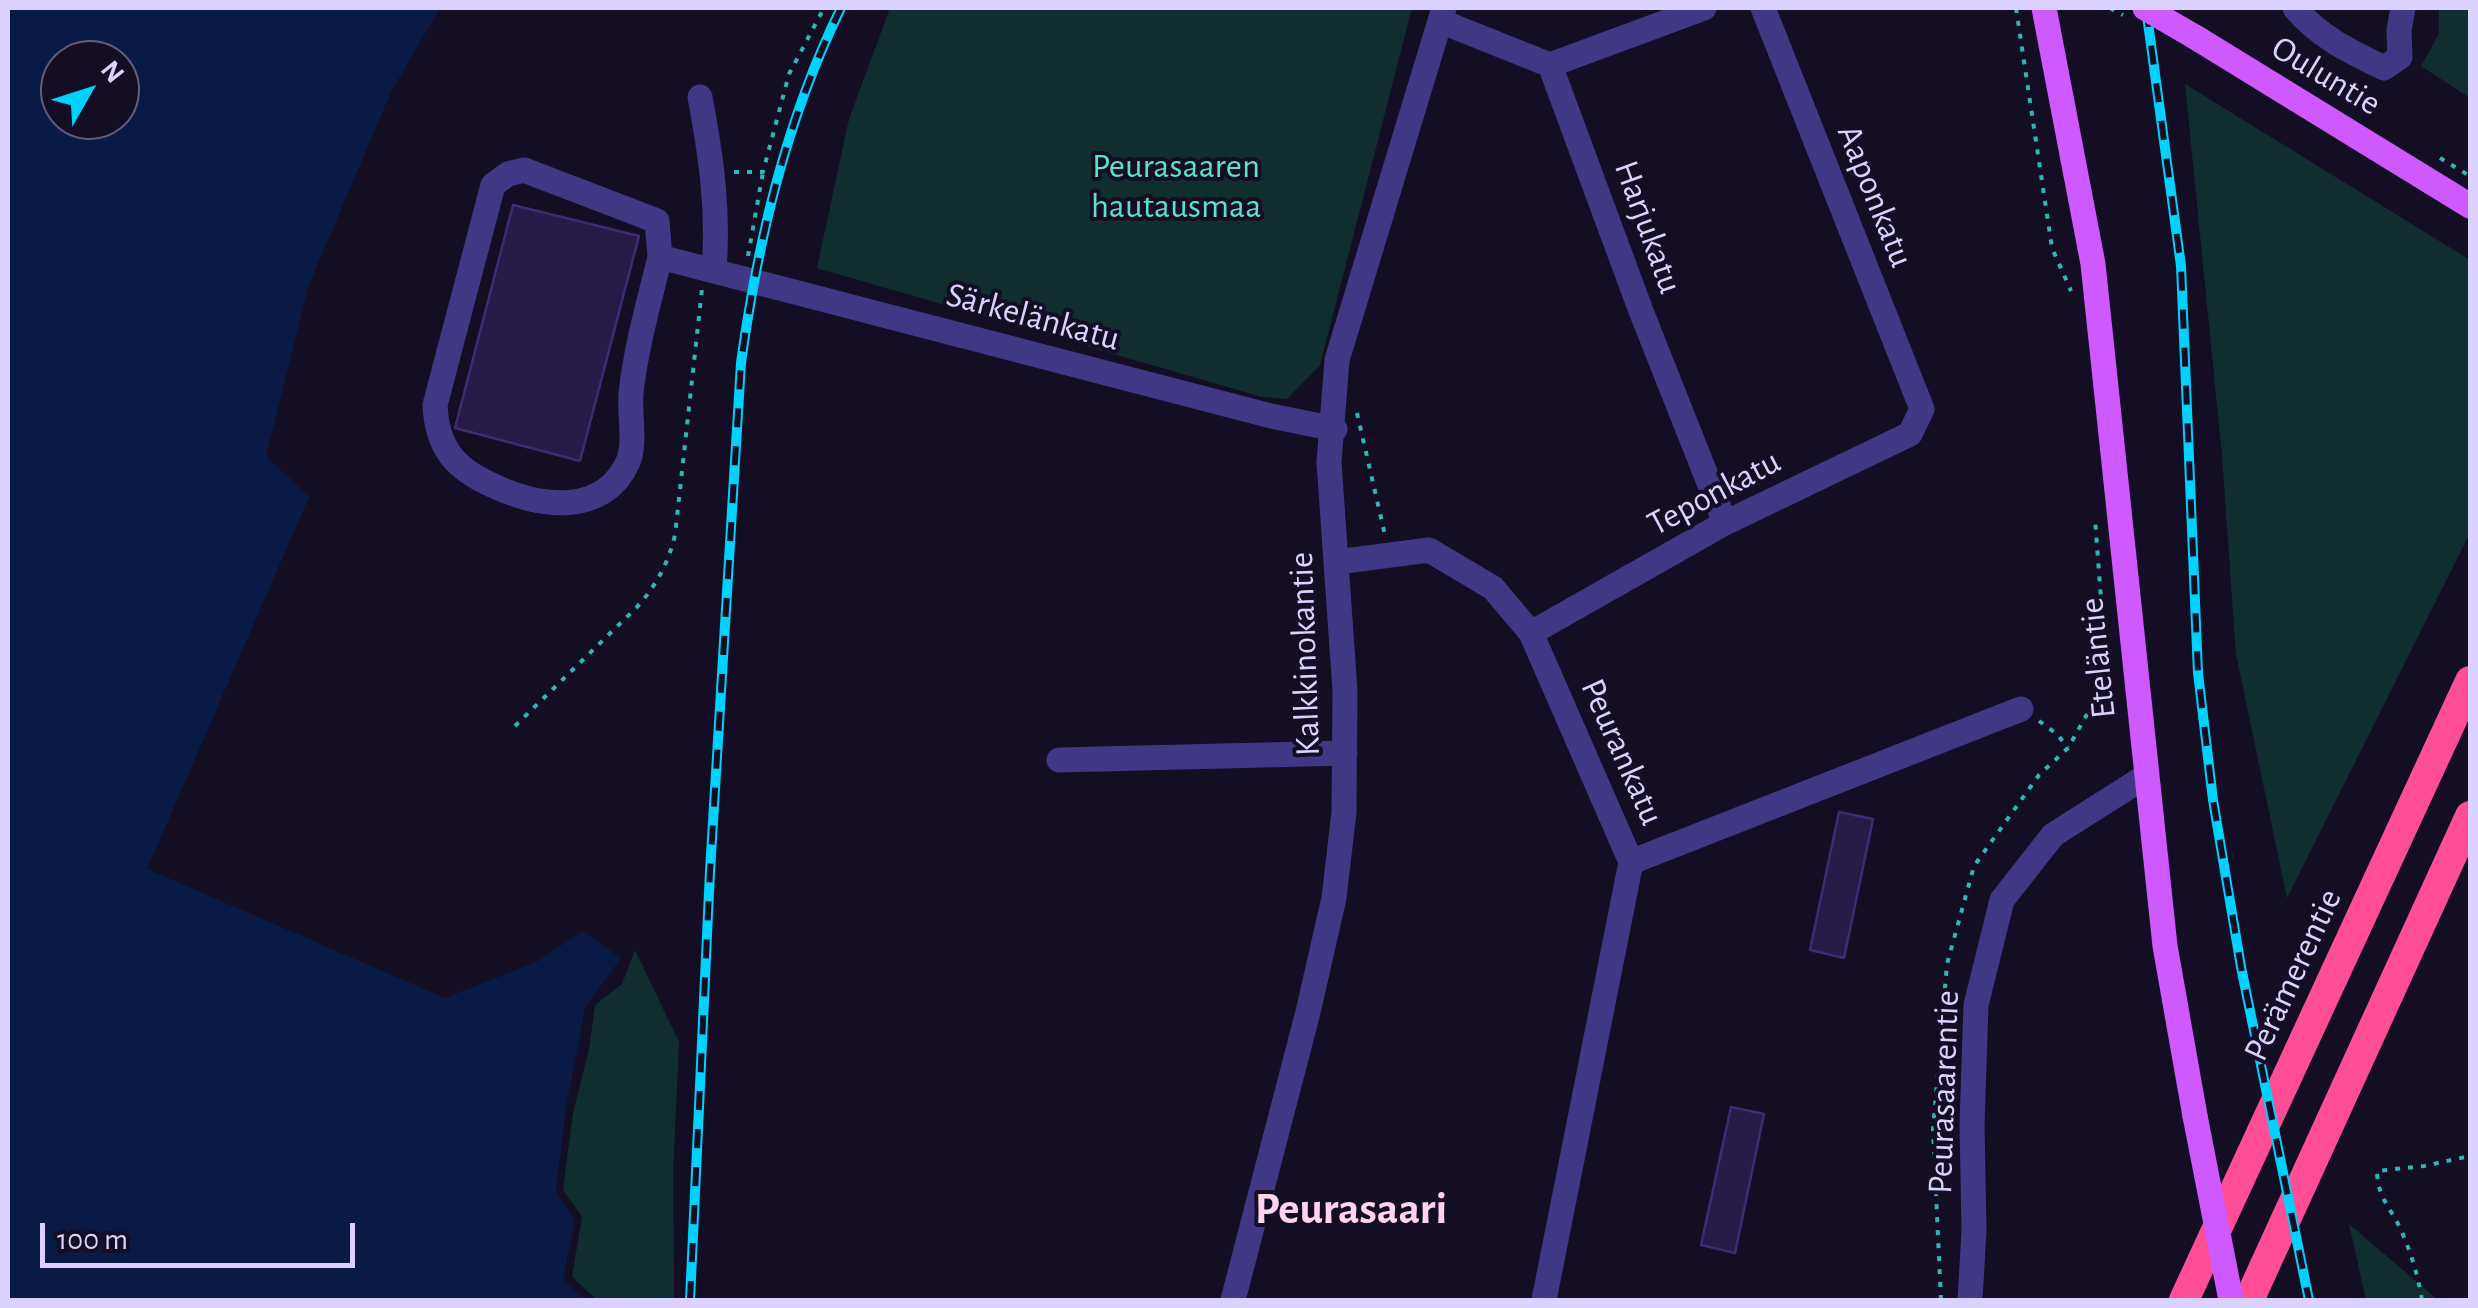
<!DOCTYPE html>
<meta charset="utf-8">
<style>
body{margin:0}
#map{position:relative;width:2478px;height:1308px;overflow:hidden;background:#140e25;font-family:"Alegreya Sans",sans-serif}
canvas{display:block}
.frame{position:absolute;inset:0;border:10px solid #dbd2ff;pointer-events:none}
.north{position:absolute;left:40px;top:40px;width:100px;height:100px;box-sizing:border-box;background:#140e25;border:2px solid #645c7c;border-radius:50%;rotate:51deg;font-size:28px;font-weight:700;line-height:40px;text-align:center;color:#dbd2ff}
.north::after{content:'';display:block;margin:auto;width:35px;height:45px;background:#00d2fd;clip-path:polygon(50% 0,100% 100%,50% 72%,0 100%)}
.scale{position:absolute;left:40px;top:1223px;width:315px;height:45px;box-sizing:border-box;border:5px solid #dbd2ff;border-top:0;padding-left:12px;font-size:30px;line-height:35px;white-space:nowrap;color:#dbd2ff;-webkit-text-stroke:8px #140e25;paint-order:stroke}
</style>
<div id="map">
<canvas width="2478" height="1308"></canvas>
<div class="frame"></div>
<div class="north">N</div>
<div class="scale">100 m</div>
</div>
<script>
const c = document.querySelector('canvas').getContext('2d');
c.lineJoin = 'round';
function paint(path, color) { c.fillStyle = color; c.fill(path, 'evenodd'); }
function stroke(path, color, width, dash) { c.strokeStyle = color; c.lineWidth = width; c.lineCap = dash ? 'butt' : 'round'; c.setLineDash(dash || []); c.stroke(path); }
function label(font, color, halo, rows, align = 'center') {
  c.font = font + ' "Alegreya Sans",sans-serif'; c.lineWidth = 8; c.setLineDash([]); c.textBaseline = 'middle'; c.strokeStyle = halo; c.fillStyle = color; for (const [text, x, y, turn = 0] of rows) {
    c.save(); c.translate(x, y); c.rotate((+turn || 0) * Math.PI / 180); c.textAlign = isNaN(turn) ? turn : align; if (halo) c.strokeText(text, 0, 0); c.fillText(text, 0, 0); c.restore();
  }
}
const green = new Path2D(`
 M890,8H1412L1320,365L1287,399L1262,397L817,268L849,119Z
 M2439,8H2470V98L2421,66L2439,34Z
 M2185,84L2470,260V533L2287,898L2236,654L2222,455Z
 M635,950L679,1042L673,1172L674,1300H597L572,1277L582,1217L563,1190L573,1113L589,1050L595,1005L622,984Z
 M2349,1224L2438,1300H2366Z`);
const water = new Path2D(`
 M8,8H440L391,92L308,287L266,456L309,497L147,869L445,998L536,962L583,931L621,958L585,1008L565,1114L556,1192L575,1220L563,1279L586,1300H8ZM60,60H120V120H60Z`);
const building = new Path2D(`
 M513,205L639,236L580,461L455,428Z
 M1839,812L1873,819L1844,958L1810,950Z
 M1731,1107L1764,1114L1735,1253L1701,1245Z`);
const path = new Path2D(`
 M2016,8L2052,248L2071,291
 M2440,158L2470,176
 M734,172H763L789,74L824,8
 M748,256L763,172
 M1357,413L1385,535
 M2039,721L2057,734L2068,748
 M515,726L636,608C656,586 668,564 675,535L702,289
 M1941,1300L1933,1130L1947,964L1974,866L2039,775L2068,748L2107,679L2095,519
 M2422,1300C2418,1275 2411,1253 2401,1230C2390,1206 2378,1199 2377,1171L2424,1166L2470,1156`);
const minor = new Path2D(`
 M2295,8C2319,37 2351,52 2384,68L2400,57L2399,30L2403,8
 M1440,21L1550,65L1641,311L1725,523
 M1550,65L1704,8
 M700,97C711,156 719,210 714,270
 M660,257C649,302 636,347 631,393C629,413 636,443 628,462C603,517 539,507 494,486C455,469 437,448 435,405L493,185L508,174L524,170L657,221L660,257L1271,416L1335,429
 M1337,562L1429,550L1493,588L1531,633L1631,862L1544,1300
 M1531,633L1725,523L1910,434L1922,409L1763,8
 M1059,760L1345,753
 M1631,862L2021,709
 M1233,1300L1308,1012L1334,898L1344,812L1345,691L1329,462L1337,360L1444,8
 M1970,1300L1974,1231L1972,1124L1976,1005L2002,900L2053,835L2146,776`);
const major = new Path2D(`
 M2044,8L2093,264L2165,946L2195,1116
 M2195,37L2470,206`);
const highway = new Path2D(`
 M2184,1300L2470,681
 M2249,1300L2470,816`);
const rail = new Path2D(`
 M2146,8L2181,266L2198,673L2213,800L2241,967L2309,1300
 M690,1300L710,871L741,363C758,240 786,120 841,8`);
const pathBridge = new Path2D(`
 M2110,8L2123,15`);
const majorBridge = new Path2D(`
 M2145,8L2195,37
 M2195,1116L2231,1300`);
const streetNames = [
 ["Ouluntie",2326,76,31],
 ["Aaponkatu",1875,196,68],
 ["Harjukatu",1648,227,70],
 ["Särkelänkatu",1033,317,15],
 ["Teponkatu",1714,493,-28],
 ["Kalkkinokantie",1305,654,-92],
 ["Eteläntie",2098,658,-96],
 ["Peurankatu",1622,752,66],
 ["Perämerentie",2293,975,-65],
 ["Peurasaarentie",1944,1092,-88]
];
const parkNames = [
 ["Peurasaaren",1176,166],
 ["hautausmaa",1176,206]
];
const districtNames = [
 ["Peurasaari",1351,1209]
];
paint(green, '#112e2f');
paint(water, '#091a44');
paint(building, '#261a47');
stroke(building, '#3f2b73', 2.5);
stroke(path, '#2cb8b9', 4, [5, 8]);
stroke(minor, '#403885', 25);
stroke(major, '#cd59ff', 25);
stroke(highway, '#ff4d96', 30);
stroke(rail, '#00d2fd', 10);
stroke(rail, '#140e25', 6, [19]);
stroke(pathBridge, '#2cb8b9', 4, [5, 8]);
stroke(majorBridge, '#cd59ff', 25);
label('35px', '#dbd2ff', '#140e25', streetNames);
label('35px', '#5be2ca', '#140e25', parkNames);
label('bold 45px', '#ffd4ec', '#140e25', districtNames);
</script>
